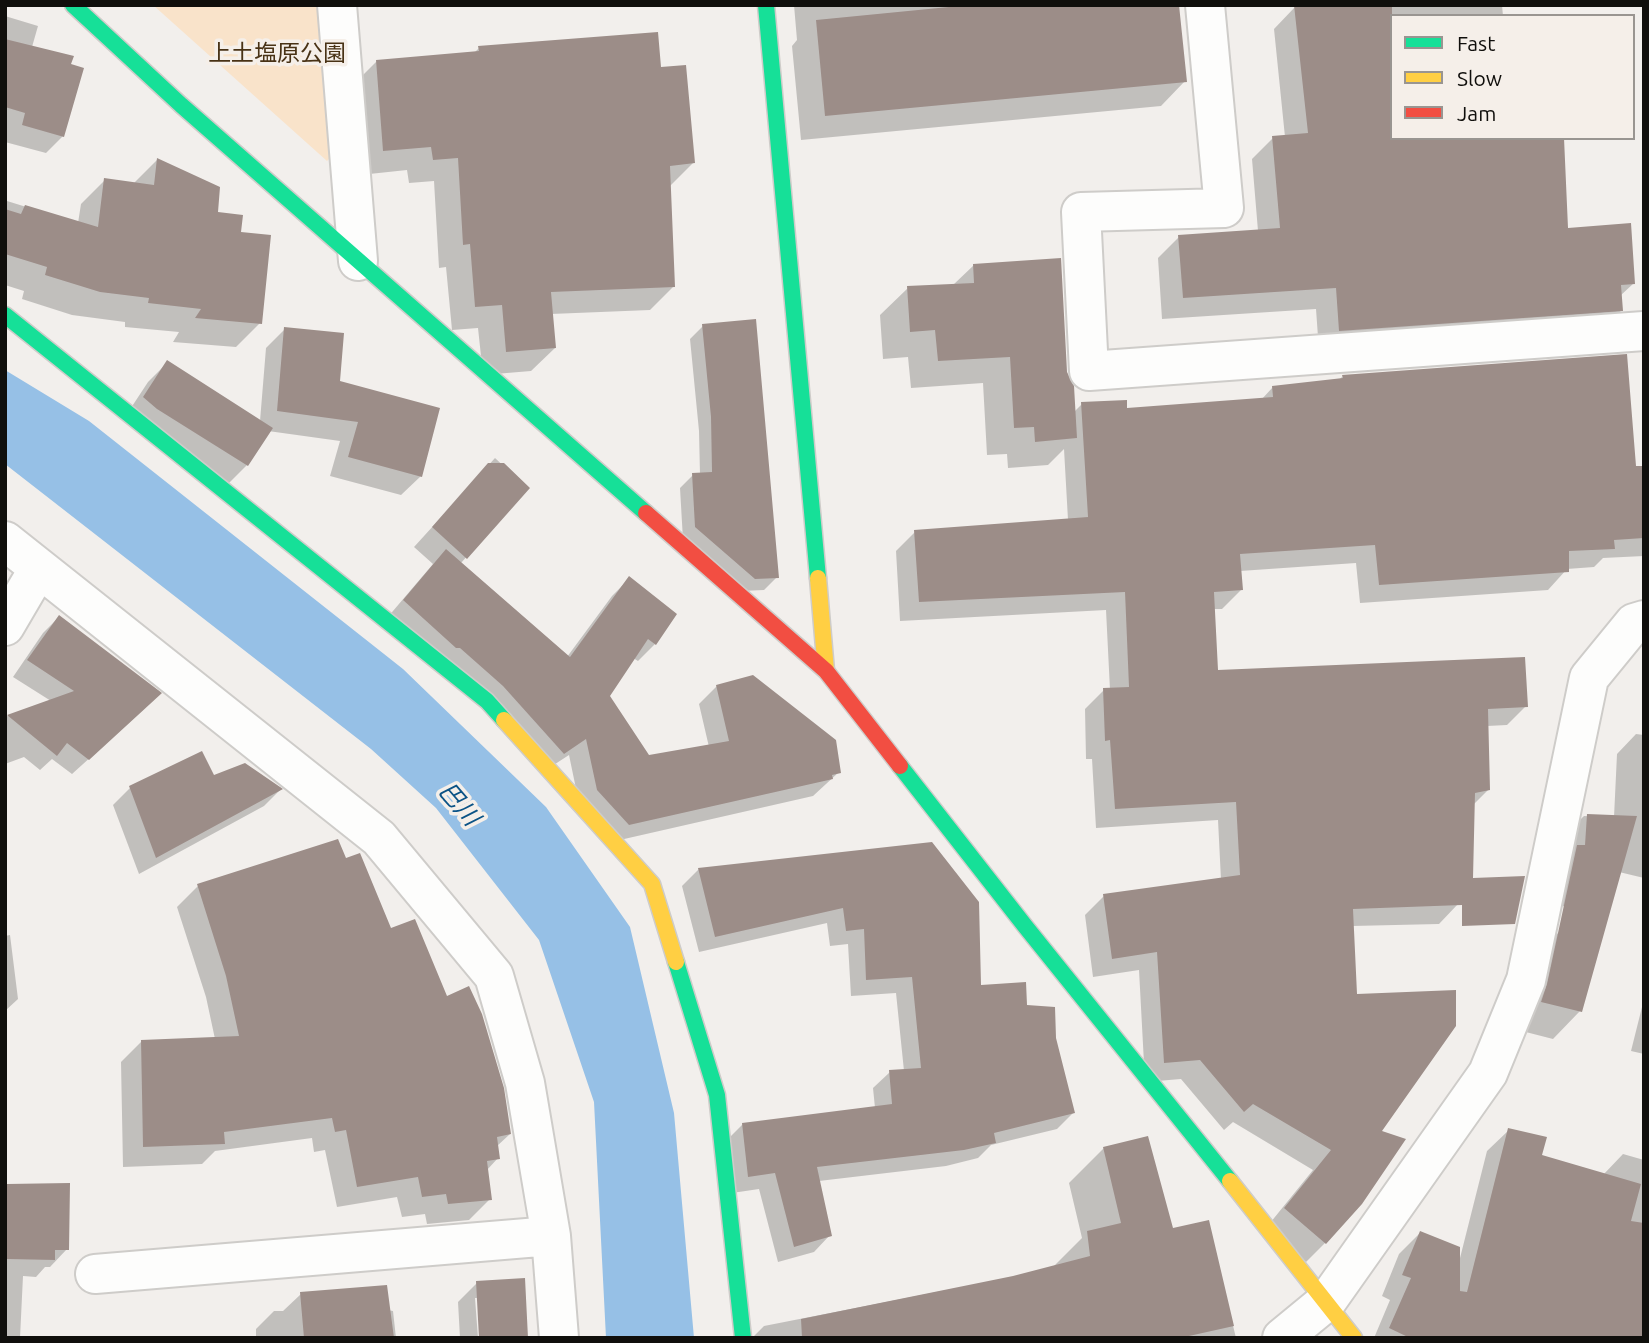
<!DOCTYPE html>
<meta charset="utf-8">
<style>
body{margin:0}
#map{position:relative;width:1649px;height:1343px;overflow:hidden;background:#f2efec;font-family:Ubuntu,sans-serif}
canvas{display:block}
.frame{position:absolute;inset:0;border:7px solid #100f0c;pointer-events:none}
.legend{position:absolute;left:1390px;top:14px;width:245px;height:126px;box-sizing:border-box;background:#f5efe9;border:2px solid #999591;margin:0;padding:9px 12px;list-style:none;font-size:21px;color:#100f0c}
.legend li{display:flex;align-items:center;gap:14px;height:35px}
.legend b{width:35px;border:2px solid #999591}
</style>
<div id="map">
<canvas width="1649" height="1343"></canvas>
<div class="frame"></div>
<ul class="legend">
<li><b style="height:9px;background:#16e098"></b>Fast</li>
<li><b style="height:9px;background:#ffcf43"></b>Slow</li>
<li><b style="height:9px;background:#f24e42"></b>Jam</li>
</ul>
</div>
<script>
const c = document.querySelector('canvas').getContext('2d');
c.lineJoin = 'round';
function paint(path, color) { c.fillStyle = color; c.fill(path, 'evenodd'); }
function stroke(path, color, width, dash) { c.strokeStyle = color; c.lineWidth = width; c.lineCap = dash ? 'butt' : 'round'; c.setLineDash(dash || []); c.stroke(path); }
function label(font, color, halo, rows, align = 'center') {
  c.font = font + ' Ubuntu,"Noto Sans JP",sans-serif'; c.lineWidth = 7; c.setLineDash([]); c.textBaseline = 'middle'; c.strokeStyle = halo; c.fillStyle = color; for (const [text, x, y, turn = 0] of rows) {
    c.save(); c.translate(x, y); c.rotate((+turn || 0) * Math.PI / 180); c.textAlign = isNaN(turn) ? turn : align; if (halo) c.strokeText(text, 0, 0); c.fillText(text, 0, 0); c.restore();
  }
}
const green = new Path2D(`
 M153,5H321L336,152L327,161Z`);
const water = new Path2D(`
 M5,370L89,421L403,669L546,807L630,927L674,1113L694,1338H606L594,1102L539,940L436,808L371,749L5,464Z`);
const shadow = new Path2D(`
 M794,5H1176L1185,81L1161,106L801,140L792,46L797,40Z
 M1315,5H1502L1503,16H1392V138L1634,283L1620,296L1622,310L1600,331L1319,351L1316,309L1162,319L1158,258L1179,237L1258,231L1252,159L1273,138L1285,137L1274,29L1295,7Z
 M5,16L38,26L32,47L63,136L46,153L5,142Z
 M479,48L659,69L693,163L669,187L674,286L650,310L551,314L555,348L531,371L483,375L478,328L452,330L446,267L439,268L434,181L409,183L407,170L360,175L353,85L377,61L474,53Z
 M157,160L239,234L260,323L236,347L173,342L179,332L125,327V322L72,315L22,299L24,291L5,285V203L7,201L78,223L81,204L105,180L133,184Z
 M974,265L1065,373L1074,412L1082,404L1126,410L1261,400L1273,387L1339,380L1343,376L1635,468H1644V556L1603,558L1594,567L1567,569L1548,590L1360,603L1356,563L1240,571L1241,590L1222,609H1213L1216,672L1526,706L1507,725L1487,726L1488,790L1473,805L1458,904L1439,924L1352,926L1355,996L1379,1132L1325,1243L1306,1262L1266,1228L1313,1170L1233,1122L1224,1130L1181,1079L1145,1082L1139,970L1093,977L1085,915L1104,896L1221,880L1218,820L1096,828L1092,759H1086L1085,709L1104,690H1110L1106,610L900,621L896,551L915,532L1068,520L1064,449L1048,465L1008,468L1007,454L987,455L983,383L911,388L908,357L883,359L880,315L908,288L953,285Z
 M703,326L777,577L764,590L741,591L683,540L680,488L693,475H700L699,431L690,339Z
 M285,329L338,382L421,476L401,495L330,476L340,441L268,431L247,465L228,484L125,417L148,382L167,363L260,421L266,348Z
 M495,458L527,488L461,563L567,657L612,596L629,579L655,644L638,661L633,658L607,696L648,757L709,747L699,704L717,686L839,772L813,796L611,842L580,808L569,755L546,770L387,618L433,564L414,547Z
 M59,617L144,709L72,774L52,759L40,770L24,757L5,764V717L51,701L13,677L43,633Z
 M1636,734L1644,735V878L1619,872L1596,907L1552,906L1564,835L1584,816L1614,817L1617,754Z
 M201,753L213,778L280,790L264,806L139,874L113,805L130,788Z
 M931,844L979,987L1025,1007L1055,1038L1073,1113L1057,1129L991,1145L978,1158L946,1166L819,1181L830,1235L814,1252L778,1262L759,1189L732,1193L726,1141L743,1124L875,1108L873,1088L890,1072L904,1071L896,993L851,996L848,944L830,946L827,923L699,952L682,886L699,869Z
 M345,860L390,931L446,998L510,1134L496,1147L498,1158L487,1170L490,1199L469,1220L427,1224L425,1214L402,1217L397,1197L337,1207L325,1150L314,1152L312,1138L215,1151L202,1164L123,1167L121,1062L141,1042L215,1039L206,997L177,907L198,886Z
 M1560,931L1580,1011L1553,1039L1514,1029L1532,959Z
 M10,935L18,999L5,1011V936Z
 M1644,999V1054L1631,1051Z
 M1509,1130L1540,1156L1603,1175L1623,1154L1644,1160V1338H1374L1390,1300L1382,1296L1399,1254L1420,1233L1459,1262L1487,1151Z
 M1104,1148L1172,1230L1208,1222L1236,1338H752L764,1326L1013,1277L1053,1267L1082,1238L1069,1183Z
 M68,1185L67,1249L50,1267H45L36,1277L23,1276L20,1338H5V1186Z
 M477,1283L479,1298H475L478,1338H460L458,1302Z
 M301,1294L393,1311L396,1338H225L256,1337V1329L274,1311H283Z`);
const building = new Path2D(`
 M969,5H1179L1187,82L825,116L816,20Z
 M1294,5H1392V138H1564L1568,228L1631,223L1635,284L1621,285L1623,311L1339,331L1336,288L1183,298L1178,235L1280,228L1272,136L1308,133Z
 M658,32L661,67L686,65L695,163L670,166L675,287L551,292L556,348L506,352L502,305L475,307L470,244L463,245L458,158L433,160L431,147L383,151L376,60L479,51L478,46Z
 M5,39L74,56L71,64L84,68L64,137L22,125L25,113L5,107Z
 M157,158L220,187L218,212L243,215L241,232L271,235L262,324L195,318L201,309L148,303L149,298L100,292L45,275L47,267L5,254V209L21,214L25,205L98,227L104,178L154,185Z
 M1061,258L1067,372L1074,386L1077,438L1035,442L1034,427L1014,428L1010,357L938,361L935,330L910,332L907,286L974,283L973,264Z
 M756,319L779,578L755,579L695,527L692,473L712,472L711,417L702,324Z
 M284,327L344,333L340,381L440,408L422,477L348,457L358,422L277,411Z
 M1627,354L1636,466H1644V538L1614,540L1615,549L1569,551V572L1379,585L1375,545L1240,554L1243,590L1214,592L1218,670L1525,657L1528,707L1488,709L1490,790L1475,793L1473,878L1525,876L1515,924L1462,926V905L1353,909L1357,994L1456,990V1026L1382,1131L1406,1139L1362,1204L1326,1244L1284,1208L1331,1150L1253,1104L1244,1112L1200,1060L1164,1063L1157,952L1112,959L1103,894L1240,875L1236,802L1115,809L1110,740L1105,741L1103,688L1129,687L1125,592L919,602L914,530L1088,517L1081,402L1127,400V408L1273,397L1272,386L1343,378L1342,375Z
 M167,360L273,428L248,466L157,409L143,397Z
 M488,463H504L530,488L467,559L432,527Z
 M446,549L570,657L629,576L677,614L656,645L648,639L610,696L649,755L729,741L716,685L753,675L836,740L841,773L832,775L833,779L629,825L597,790L586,739L564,754L503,686L460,648H456L403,600Z
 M59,615L162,693L89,760L67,743L57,756L7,715L74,691L27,660Z
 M202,751L214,775L245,763L283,789L156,858L129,786Z
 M1587,814L1637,816L1582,1012L1541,1002L1547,984L1577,845H1585Z
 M338,839L346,858L360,853L391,928L415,919L447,996L469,986L482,1014L504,1088L511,1134L497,1137L500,1159L487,1161L492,1200L448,1204L446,1194L422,1197L418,1177L357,1187L346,1130L335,1132L332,1118L224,1132L225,1144L143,1147L141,1040L239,1036L226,976L197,884Z
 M932,842L979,902L981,985L1026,982L1027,1005L1055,1007L1056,1038L1075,1113L994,1133L996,1143L964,1150L817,1167L832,1236L794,1247L775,1173L748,1177L742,1123L892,1104L889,1070L921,1068L912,977L866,980L864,929L846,931L843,908L715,937L698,868Z
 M1508,1128L1547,1137L1542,1155L1641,1184L1631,1221L1644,1223V1338H1410L1389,1328L1411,1278L1402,1275L1420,1231L1460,1247V1291L1467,1292Z
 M1148,1136L1173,1228L1209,1220L1234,1326L1180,1338H802L801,1319L1013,1276L1090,1256L1087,1231L1121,1223L1103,1147Z
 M70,1183L69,1250H55V1260L7,1259V1184Z
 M525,1278L528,1338H479L476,1281Z
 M387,1285L394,1338H304L300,1292Z`);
const street = new Path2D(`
 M337,5L358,261
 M1205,5L1224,208L1081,212L1089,371L1644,331
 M5,541L379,838L494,976L525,1083L551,1236L559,1338
 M5,626L39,568
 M95,1274L551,1236
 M1282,1338L1327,1301L1488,1073L1526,980L1589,678L1634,623L1644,620`);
const fast = new Path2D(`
 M73,5L181,105L646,513
 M766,5L818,578
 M5,315L487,701L504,720
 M900,766L1025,926L1230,1181
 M676,962L717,1095L743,1338`);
const slow = new Path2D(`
 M818,578L826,671
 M504,720L652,884L676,962
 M1230,1181L1354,1338`);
const jam = new Path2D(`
 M646,513L826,671L900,766`);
const parkNames = [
 ["上土塩原公園",277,53]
];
const waterNames = [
 ["巴川",459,804,49]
];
paint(green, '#f9e3ca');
paint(water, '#96c0e6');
paint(shadow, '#0003');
paint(building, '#9c8d88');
stroke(street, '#ceccc9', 42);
stroke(fast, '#ceccc9', 19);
stroke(slow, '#ceccc9', 19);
stroke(jam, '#ceccc9', 19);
stroke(street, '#fdfdfc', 38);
stroke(fast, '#16e098', 16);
stroke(slow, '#ffcf43', 16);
stroke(jam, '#f24e42', 16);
label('23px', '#483215', '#f5efe9', parkNames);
label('italic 24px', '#0b5386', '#f5efe9', waterNames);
</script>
